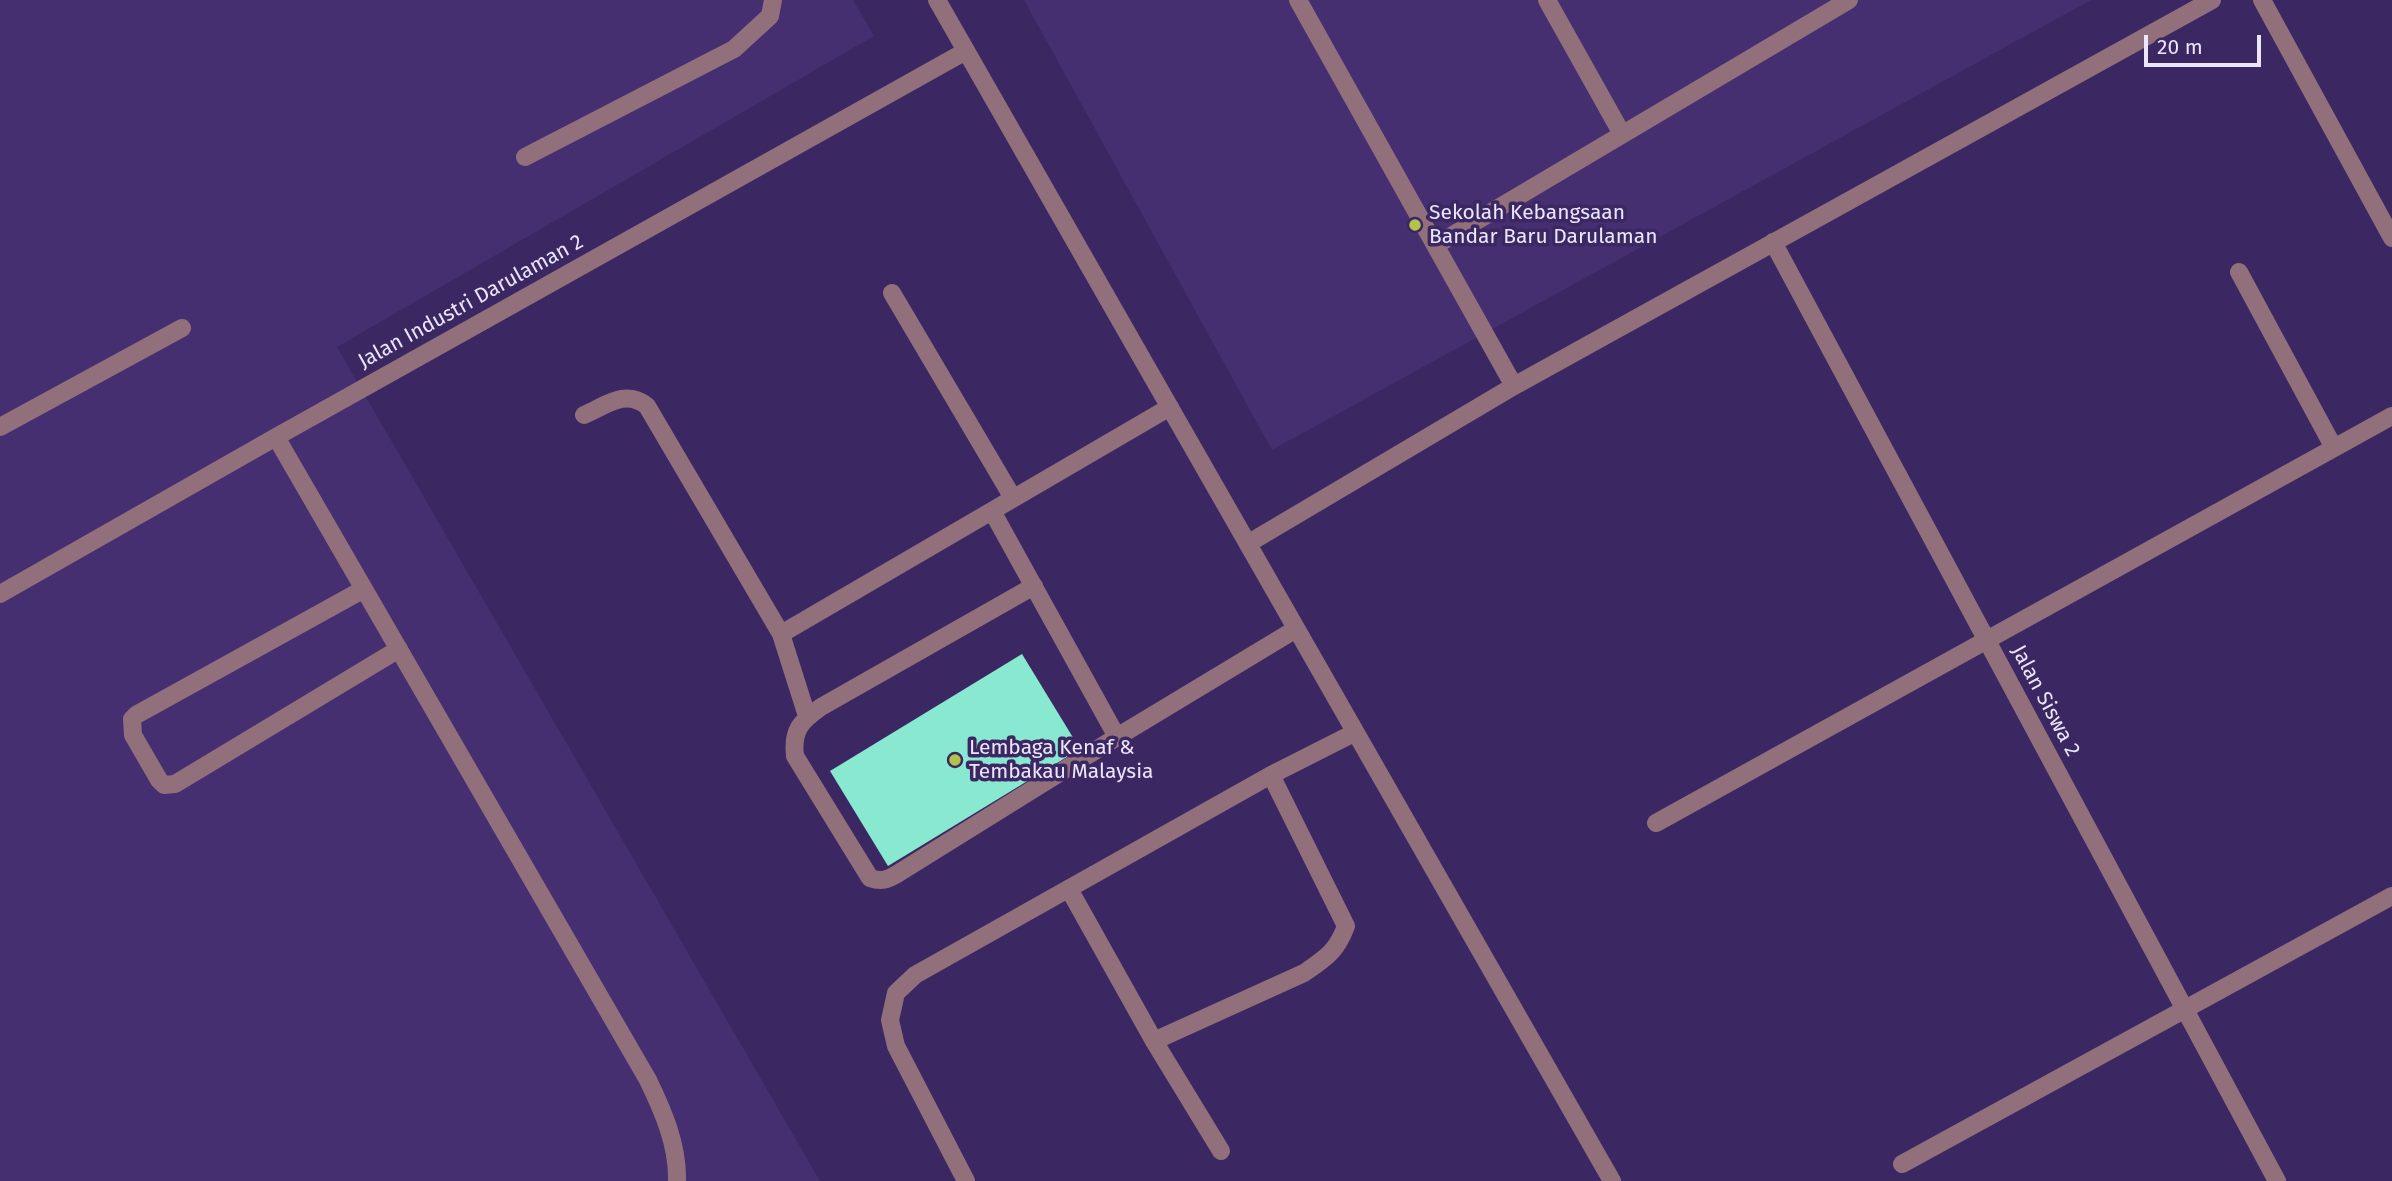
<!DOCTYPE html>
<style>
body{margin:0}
#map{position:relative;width:2392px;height:1181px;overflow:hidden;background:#3b2862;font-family:"Fira Sans",sans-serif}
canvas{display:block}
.scale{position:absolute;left:2144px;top:35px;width:117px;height:32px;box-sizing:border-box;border:4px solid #ebe6fc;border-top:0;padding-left:9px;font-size:21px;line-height:24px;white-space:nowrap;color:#ebe6fc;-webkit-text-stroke:5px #3b2862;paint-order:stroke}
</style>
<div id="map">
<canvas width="2392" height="1181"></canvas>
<div class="scale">20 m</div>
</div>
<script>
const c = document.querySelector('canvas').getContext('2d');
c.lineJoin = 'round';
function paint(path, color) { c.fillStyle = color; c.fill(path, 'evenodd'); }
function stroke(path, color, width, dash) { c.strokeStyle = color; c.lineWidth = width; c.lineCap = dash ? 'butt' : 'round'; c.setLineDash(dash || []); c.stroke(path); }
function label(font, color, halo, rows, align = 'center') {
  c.font = font + ' "Fira Sans",sans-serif'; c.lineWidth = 7; c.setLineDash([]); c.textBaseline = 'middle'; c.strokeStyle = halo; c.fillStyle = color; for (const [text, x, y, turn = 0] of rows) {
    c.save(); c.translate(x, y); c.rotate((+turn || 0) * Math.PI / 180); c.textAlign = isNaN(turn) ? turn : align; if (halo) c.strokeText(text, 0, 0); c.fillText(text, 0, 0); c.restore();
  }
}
const built = new Path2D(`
 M0,0H853L874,36L337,347L820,1181H0Z
 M1024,0H2091L1272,450Z`);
const building = new Path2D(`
 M1022,654L1080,749L888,866L830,771Z`);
const minor = new Path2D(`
 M937,0L1612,1181
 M1298,0L1514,386
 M1547,0L1622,134
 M2262,0L2392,238
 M525,157L734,49L770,16L773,0
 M1773,242L2277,1181
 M1436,245L1849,0
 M2239,272L2334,448
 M892,293L1013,498
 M584,415C607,405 625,389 647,406L781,634L807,716
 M0,427L182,328
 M276,437L648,1080C663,1111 678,1145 677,1181
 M992,511L1117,737
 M1249,543L1514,386L2212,0
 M1034,586L821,707C801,721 792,730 795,756L870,878C881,882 887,880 897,874L1117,737L1296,629
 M364,589L136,715L132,719L133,735L159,780L164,785L175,784L399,649
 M0,594L276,437L966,51
 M781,634L1170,407
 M1656,823L2392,416
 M1069,889L1154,1041L1221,1151
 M1154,1041L1304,973C1326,958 1337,951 1346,926L1271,775
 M1902,1164L2392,896
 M966,1181L896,1046L890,1020L896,993L915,975L1271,775L1354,733`);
const markers = [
 [1415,225,7,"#b3c24b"],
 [955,760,7,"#b3c24b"]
];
const poiNames = [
 ["Sekolah Kebangsaan",1429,213],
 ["Bandar Baru Darulaman",1429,237],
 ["Lembaga Kenaf &",969,748],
 ["Tembakau Malaysia",969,772]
];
const streetNames = [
 ["Jalan Industri Darulaman 2",471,302,-29],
 ["Jalan Siswa 2",2045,701,62]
];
paint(built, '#452f70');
paint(building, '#88e9d0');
stroke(minor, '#916f7b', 18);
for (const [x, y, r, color] of markers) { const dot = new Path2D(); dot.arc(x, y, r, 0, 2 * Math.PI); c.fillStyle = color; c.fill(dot); stroke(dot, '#3b2862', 2.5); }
label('21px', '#ebe6fc', '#3b2862', poiNames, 'left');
label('21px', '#ebe6fc', '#3b2862', streetNames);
</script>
